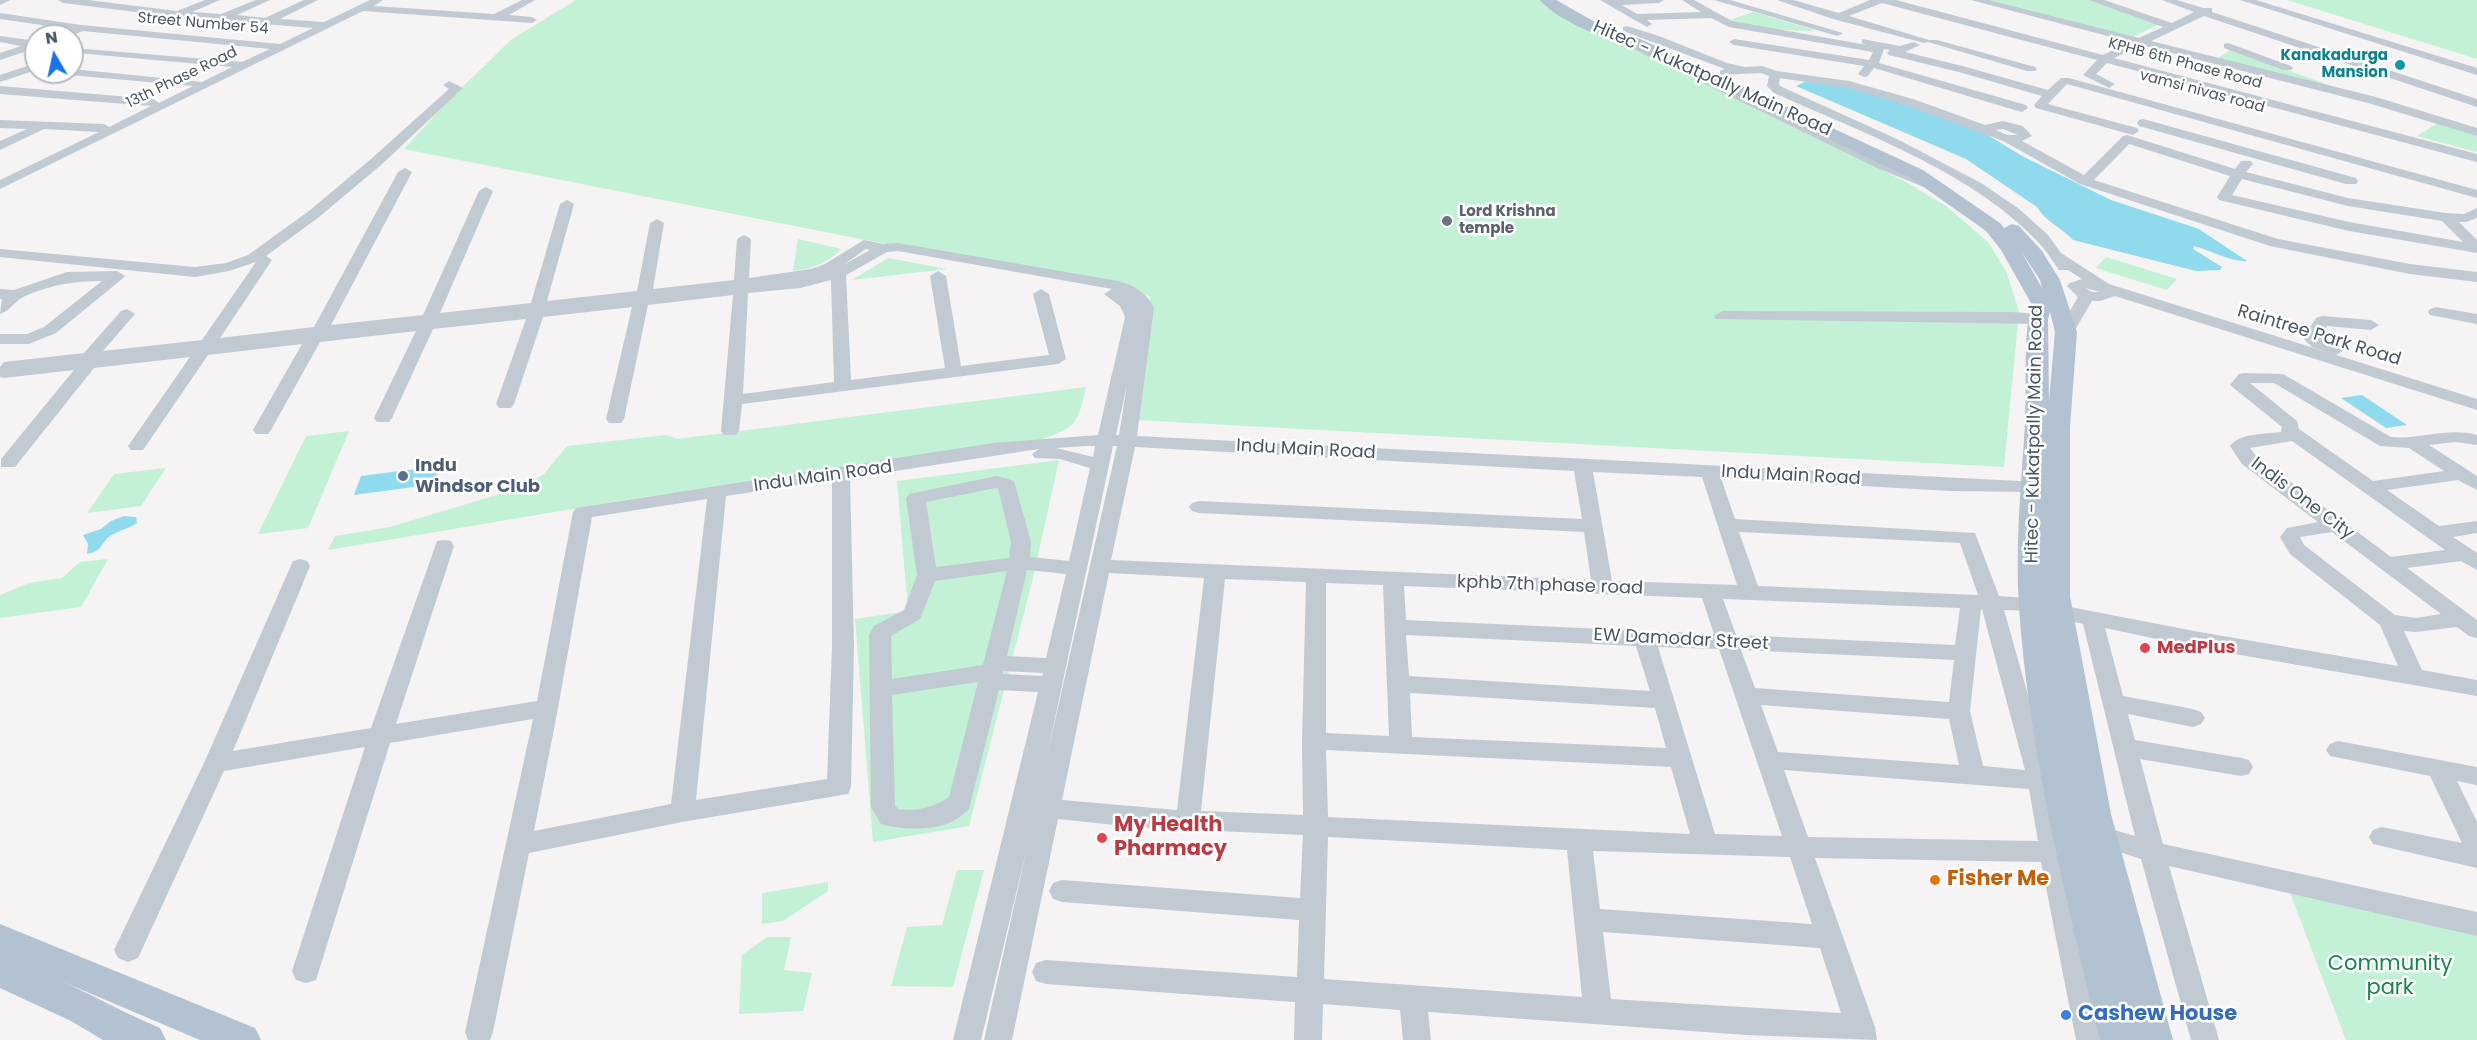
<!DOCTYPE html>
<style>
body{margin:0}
#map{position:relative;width:2477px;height:1040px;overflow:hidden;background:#f5f3f3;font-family:Poppins,sans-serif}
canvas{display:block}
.north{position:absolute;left:24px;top:24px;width:60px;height:60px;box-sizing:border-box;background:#fff;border:2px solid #b7bbc0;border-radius:50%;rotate:351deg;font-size:16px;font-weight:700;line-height:24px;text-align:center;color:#4a5661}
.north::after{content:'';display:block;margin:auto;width:21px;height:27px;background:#1a73e8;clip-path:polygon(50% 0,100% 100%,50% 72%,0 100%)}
</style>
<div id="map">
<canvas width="2477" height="1040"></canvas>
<div class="north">N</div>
</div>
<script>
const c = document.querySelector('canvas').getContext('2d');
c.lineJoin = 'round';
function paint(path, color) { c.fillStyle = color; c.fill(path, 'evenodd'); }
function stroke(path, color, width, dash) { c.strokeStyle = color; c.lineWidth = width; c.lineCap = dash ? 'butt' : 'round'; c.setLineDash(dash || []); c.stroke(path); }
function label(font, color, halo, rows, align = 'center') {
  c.font = font + ' Poppins,sans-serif'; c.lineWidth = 5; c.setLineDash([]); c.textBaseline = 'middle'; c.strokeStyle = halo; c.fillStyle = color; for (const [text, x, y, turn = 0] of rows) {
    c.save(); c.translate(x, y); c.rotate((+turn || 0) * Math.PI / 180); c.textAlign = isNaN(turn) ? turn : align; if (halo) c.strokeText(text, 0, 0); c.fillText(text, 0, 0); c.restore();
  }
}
const green = new Path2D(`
 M576,0H1545L1906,182L1946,206L1988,242L2006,271L2019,311L2004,467L1136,420L1150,296L404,149L447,102L512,39Z
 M1982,0H2090L2160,24L2130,38Z
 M2287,0H2477V59Z
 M1753,12L1815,30L1809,31L1765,29L1730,20Z
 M2232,49L2349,93L2215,60Z
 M2438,123L2477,135V152L2417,136Z
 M798,239L841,249C828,263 812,269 793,271Z
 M2106,257L2177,279L2167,290L2096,268Z
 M888,258L947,269L852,280Z
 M1086,387C1077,425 1077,427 1040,440L638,498L328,550L335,536L390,527L520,488L544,474L567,446L666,435L677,439Z
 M349,431L308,528L258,534L306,436Z
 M1059,460L1033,578L969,826L873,842L855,619L908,611L897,481Z
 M166,468L141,506L87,513L114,474Z
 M108,559L81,607L0,618V595L29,583L62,578L80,562Z
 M957,870H984L953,987L891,986L907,927L942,925Z
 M828,882V891L783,921L762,924V893Z
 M2290,893L2477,931V1040H2346Z
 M767,937H791L784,970L812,973L803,1011L739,1014L742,955Z`);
const water = new Path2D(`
 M1811,79L1879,95L1984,133L2024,157L2111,200L2199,229L2247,261C2229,262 2211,250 2194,246L2193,249L2222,267L2220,270L2196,271L2073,240C2062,228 2045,221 2037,207L1966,159L1796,86Z
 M2362,395L2407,425L2386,428L2341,398Z
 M439,466L436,484L354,495L361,476Z
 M124,516L136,517L137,523C128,530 113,531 106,540C99,548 99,552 87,554L88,544L83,535L101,529L111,521Z`);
const minor = new Path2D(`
 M0,0H10L0,5Z
 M58,0H88L177,11L205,0H220L192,12L221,14L256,0H270L237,15L265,18L304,0H318L280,19L324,22L370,0H383L374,6L494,14L522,0H535L509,15L532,17L537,20L532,23L363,11L0,189V180L99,132L44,129L0,150V141L27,129L0,128V120L104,124L109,127L151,106L0,94V86L153,99L159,103L193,86L69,75L63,72H72V69L202,82L232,67L77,53L72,51L73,48L242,62L270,49L83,31L69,36H54L69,29L0,19V13L81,25L280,44L313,28L176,17L63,3Z
 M1600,0H1664L1659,3L1622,5L1637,14L1701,12L1682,0H1694L1732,21L1867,45L1862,43V39L1900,46L1914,42L1920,45L1905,52L1966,67L2048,90L2061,78H2069L2477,190V198L2067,84L2048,104L2137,128L2139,131L2133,135L2036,108L2034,105L2042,96L1959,72L1889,55L1887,53L1890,50L1884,49L1879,63L2026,105L2028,108L2022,112L2018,111L1874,68L1868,76L1864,77L1858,74L1864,66L1734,45L1729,42L1734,39L1869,60L1873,52L1729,27L1711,18L1647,20L1652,24L1647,27Z
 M1714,0H1730L1843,33L1838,36L1834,35Z
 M1777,0H1793L1839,13L1870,0H1896L2103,55L2130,42L1971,0H1988L2139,38L2163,27L2089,0H2104L2172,23L2194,12L2162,0H2177L2203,8H2212V12L2477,99V107L2204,16L2151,41L2376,97L2477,128V136L2368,103L2141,45L2114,58L2477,154V162L2107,63L2096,74L2115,84L2109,88L2083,75L2097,60L1882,3L1849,16L1929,40H1937L2035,67L2037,69L2035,71H2027L1928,42L1924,43L1833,19Z
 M2240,0H2256L2477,68V75Z
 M1627,26L1659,36L1727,63L1745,67L1762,66L1777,71L1849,81L1913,99L1985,125L2003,121L2023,126L2032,136L2022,141L2084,175L2123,136L2127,135L2235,169L2241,161H2251L2253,164L2246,172L2348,198L2446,213L2464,214L2477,208V218L2466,222H2459L2477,240V253L2349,231L2219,200L2217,197L2230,176L2129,144L2094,180L2278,239L2410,264L2477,272V282L2410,274L2270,246L2080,184L2003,141L1905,105L1848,88L1780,78L1779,85L1782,87L1897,139L1981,183L2018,208L2048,235L2061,253L2109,284L2477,399V410L2115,296L2100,301H2092L2072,335H2060L2058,332L2078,297L2067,286L2070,283L2082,279L2068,270H2059C2052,260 2045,249 2037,241C1972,172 1859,131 1774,93L1767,86L1769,76L1761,73L1720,75V71L1725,69L1623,31V27ZM2003,129L2018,135H2007L1996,130ZM2242,179L2348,206L2442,221L2463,242L2349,222L2232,195ZM2085,288L2100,292H2092Z
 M1619,35L1887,162L1941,184L1943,187L1941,190H1931L1877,168L1615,40L1614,38Z
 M0,36L36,41V48L0,60V53L21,46L0,42Z
 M2228,43L2291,66L2293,68L2291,70H2283L2224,48V44Z
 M36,63V70L0,82V75Z
 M449,81L463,88L381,165L319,217L266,256L272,260L220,338L314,327L398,172L405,168L412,172L331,325L423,315L479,191L486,187L493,191L440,313L531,303L560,204L567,200L574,204L547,301L637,291L650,223L657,219L664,223L653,289L734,280L737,239L744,235L751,239L749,278L811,269L825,264L864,240L883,244L898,243L1118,281C1134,285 1147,293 1154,308L1137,436L2039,482L2041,486L2039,490L2032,492L1951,491L1721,478L1735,519L1975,533L1999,596L2039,599L2043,604L2039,609L2032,611L2004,610L2052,780L2063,844L2083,850L2087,857L2083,864L2074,868L2068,866L2104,1040H2076L2041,862L1815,858L1875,1027L1877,1040L1746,1035L1428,1012L1431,1040H1403L1400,1010L1323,1004L1322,1040H1294L1295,1002L1046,984L1036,981L1032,972L1036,963L1046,960L1297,977L1299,920L1062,902L1053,899L1049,891L1053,883L1062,880L1300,898L1303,835L1134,827L1058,819L1012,1040H984L1027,848L981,1040H953L1038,692L999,690L969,809C964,813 959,818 953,821C935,831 900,830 881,824L871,807L869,635L874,626L904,610L917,575L906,498L909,494L997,476L1014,481L1031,542L1030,557L1069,561L1090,468L1060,459L1035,458L1032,454L1039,449L850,478L854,647L851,787L848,794L682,822L529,853L493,1032L490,1040H468L465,1032L533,719L390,743L316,980L306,983L296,980L292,971L365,747L224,771L138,958L128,962L118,958L114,950L204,763L293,561L300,559L307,561L310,566L233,751L371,728L437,541L444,540L451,541L454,546L396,724L537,701L573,512L576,508L993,443L1098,435L1125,317L1120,306L1104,294L1112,289L898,251L887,252L846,275L851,380L945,368L930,276L938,271L946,276L961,366L1049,355L1033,294L1041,289L1049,294L1066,359L1058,364L742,404L739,431L736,435H724L721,431L733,295L648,305L624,419L621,423H609L606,419L632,307L543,317L514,404L511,408H499L496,404L526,319L433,329L392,418L389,422H377L374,418L416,331L320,342L271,430L268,434H256L253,430L302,344L208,355L143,450H131L128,446L190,357L94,368L15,467H1V459L74,370L4,378L0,377V367L4,362L84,353L121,311L127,309L135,314L103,351L202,340L256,262L229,271L195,277L0,257V249L195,267L226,263L248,255L309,211L371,159L449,89L443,85ZM866,249L870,250L843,265ZM831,280L834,382L743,394L748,293L800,288ZM1127,385L1119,435H1116ZM1086,446H1095L1093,457L1056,448ZM1113,446H1117L1047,756ZM1135,447L1574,471L1582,519L1199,501L1192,503L1189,507L1192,511L1199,513L1584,532L1591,580L1111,560ZM1593,472L1702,477L1737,585L1612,581ZM832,480V647L827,779L696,800L726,496ZM996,488H998L1011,542L1009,558L936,567L926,502ZM707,499L671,804L534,831L558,708L592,517ZM1739,532L1960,543L1978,595L1758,586ZM1027,570L1066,574L1046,658L1007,656ZM1007,571L983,665L892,679L891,636L920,619L935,581ZM1109,573L1204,578L1177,810L1062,800ZM1225,579L1306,582L1302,741L1303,815L1201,811ZM1326,583L1383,585L1389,736L1326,733ZM1404,586L1702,598L1714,634L1406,620ZM1723,599L1960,608L1955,645L1736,635ZM1981,609H1982L2025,770L1983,766L1970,711ZM1406,635L1636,646L1650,691L1409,676ZM1658,647L1719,649L1782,836L1715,834ZM1741,650L1954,660L1949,702L1755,688ZM1003,671L1043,673L1042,676L1003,674ZM978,682L949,797C936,807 914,812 898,809L895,805L892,695ZM1410,693L1655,708L1666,748L1412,737ZM1761,705L1949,719L1959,765L1778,752ZM1326,750L1671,767L1690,834L1328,817ZM1784,770L2029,789L2038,841L1808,837ZM1328,837L1567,850L1582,997L1324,979ZM1593,851L1790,857L1812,924L1600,909ZM1603,932L1820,948L1841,1013L1611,999Z
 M2143,119L2356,178L2358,181L2356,184H2346L2139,126L2137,123L2139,120Z
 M117,271L125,276L122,279L56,333L29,344H0V334H27L44,327L102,281C72,281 50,285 23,297C14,302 10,311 0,314L2,299H0V289L14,290L67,272Z
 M2436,307L2477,314V324L2430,315L2428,312L2430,309Z
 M1722,311L2011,312L2038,314L2046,319L2038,324L1716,319L1714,316Z
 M2322,316L2371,320L2379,325L2371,330L2327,326L2320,337L2342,347L2344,350L2336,355L2312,347L2303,338L2316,318Z
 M2245,373L2283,374L2391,437C2420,440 2448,427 2477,435V445L2455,442L2429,445L2477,476V490L2458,480L2387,490L2439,526L2477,521V533L2453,537L2477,553V570L2461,561L2407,568L2477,620V638L2469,636L2457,627L2416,632L2404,631L2422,670L2477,680V696L2194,647L2105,628L2123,696L2193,709L2201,712L2205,718L2201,724L2193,727L2128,714L2135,740L2241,758L2249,760L2253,767L2249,774L2241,776L2140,759L2163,844L2477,912V936L2169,866L2219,1040H2191L2141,859L2092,843L2088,836L2092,829L2101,826L2135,836L2083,624L2053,617L2049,612L2053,607L2060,605L2194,631L2398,666L2380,625L2290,554L2280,537L2287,528L2318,522L2242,464L2230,446C2239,433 2266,434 2281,432L2282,427L2230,385L2239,374ZM2250,383H2274L2380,446L2409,448L2444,471L2373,481L2299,429L2297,421ZM2292,441L2445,550L2391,557L2256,456L2250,448ZM2332,532L2441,614L2416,618L2395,615L2304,545L2300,537Z
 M2338,741L2477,767V785L2457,781L2477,822V868L2373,844L2369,837L2373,830L2382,827L2462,843L2430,776L2330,756L2326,750L2330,744Z`);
const major = new Path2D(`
 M1540,0H1556L1604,27L1638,38L1923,170L2000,223L2004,228L2012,224L2019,226L2042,251L2060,280L2077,332L2070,427V596L2111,814L2173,1040H2100C2066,897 2029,754 2019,607C2015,546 2021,486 2025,425C2027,386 2023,340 2031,303L2001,250L1986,231L1911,178L1628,44C1602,38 1558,21 1540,0ZM2021,251L2040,280L2042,288ZM2050,312L2055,332L2049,401L2048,319Z
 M0,924L255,1028L261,1040H200L61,981C95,996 126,1014 160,1028L166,1040H103L71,1021L0,988Z`);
const markers = [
 [2400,65,6,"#0f9aa8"],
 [1447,221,6,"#6b7280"],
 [403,476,6,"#5c6f8a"],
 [2145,648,6,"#e0444e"],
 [1102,838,6,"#e0444e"],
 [1935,880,6,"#e8710a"],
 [2066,1015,6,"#3f7fe0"]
];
const farStreetnames = [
 ["Street Number 54",203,24,5],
 ["KPHB 6th Phase Road",2185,64,15],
 ["13th Phase Road",182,78,-26],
 ["vamsi nivas road",2202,92,15]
];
const farCulturenames = [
 ["Kanakadurga",2388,56],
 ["Mansion",2388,73]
];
const farWorshipnames = [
 ["Lord Krishna",1459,212],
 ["temple",1459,229]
];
const streetNames = [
 ["Hitec - Kukatpally Main Road",1712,79,24],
 ["Raintree Park Road",2319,336,17],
 ["Hitec - Kukatpally Main Road",2035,434,-89],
 ["Indu Main Road",1306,450,3],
 ["Indu Main Road",1791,476,3],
 ["Indu Main Road",823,477,-8],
 ["Indis One City",2302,499,37],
 ["kphb 7th phase road",1550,586,2],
 ["EW Damodar Street",1681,640,3]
];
const serviceNames = [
 ["Indu",415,466],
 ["Windsor Club",415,487]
];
const healthNames = [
 ["MedPlus",2157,648]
];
const nearHealthnames = [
 ["My Health",1114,826],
 ["Pharmacy",1114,850]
];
const nearFoodnames = [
 ["Fisher Me",1947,880]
];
const nearParknames = [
 ["Community",2390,965],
 ["park",2390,989]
];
const nearShopnames = [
 ["Cashew House",2078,1015]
];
paint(green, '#c3f1d5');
paint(water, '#90daee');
paint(minor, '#c1cad2');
paint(major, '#b3c2d1');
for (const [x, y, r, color] of markers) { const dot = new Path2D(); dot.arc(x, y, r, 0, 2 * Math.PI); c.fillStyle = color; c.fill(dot); stroke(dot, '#fff', 2); }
label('15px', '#4a5661', '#fff', farStreetnames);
label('bold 15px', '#0d838f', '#fff', farCulturenames, 'right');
label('bold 15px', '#5b616d', '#fff', farWorshipnames, 'left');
label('18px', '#4a5661', '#fff', streetNames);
label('bold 18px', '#4e5e75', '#fff', serviceNames, 'left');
label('bold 18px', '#be3a42', '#fff', healthNames, 'left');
label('bold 21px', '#be3a42', '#fff', nearHealthnames, 'left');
label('bold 21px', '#c56008', '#fff', nearFoodnames, 'left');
label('21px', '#17864f', '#fff', nearParknames);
label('bold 21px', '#366cbe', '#fff', nearShopnames, 'left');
</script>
